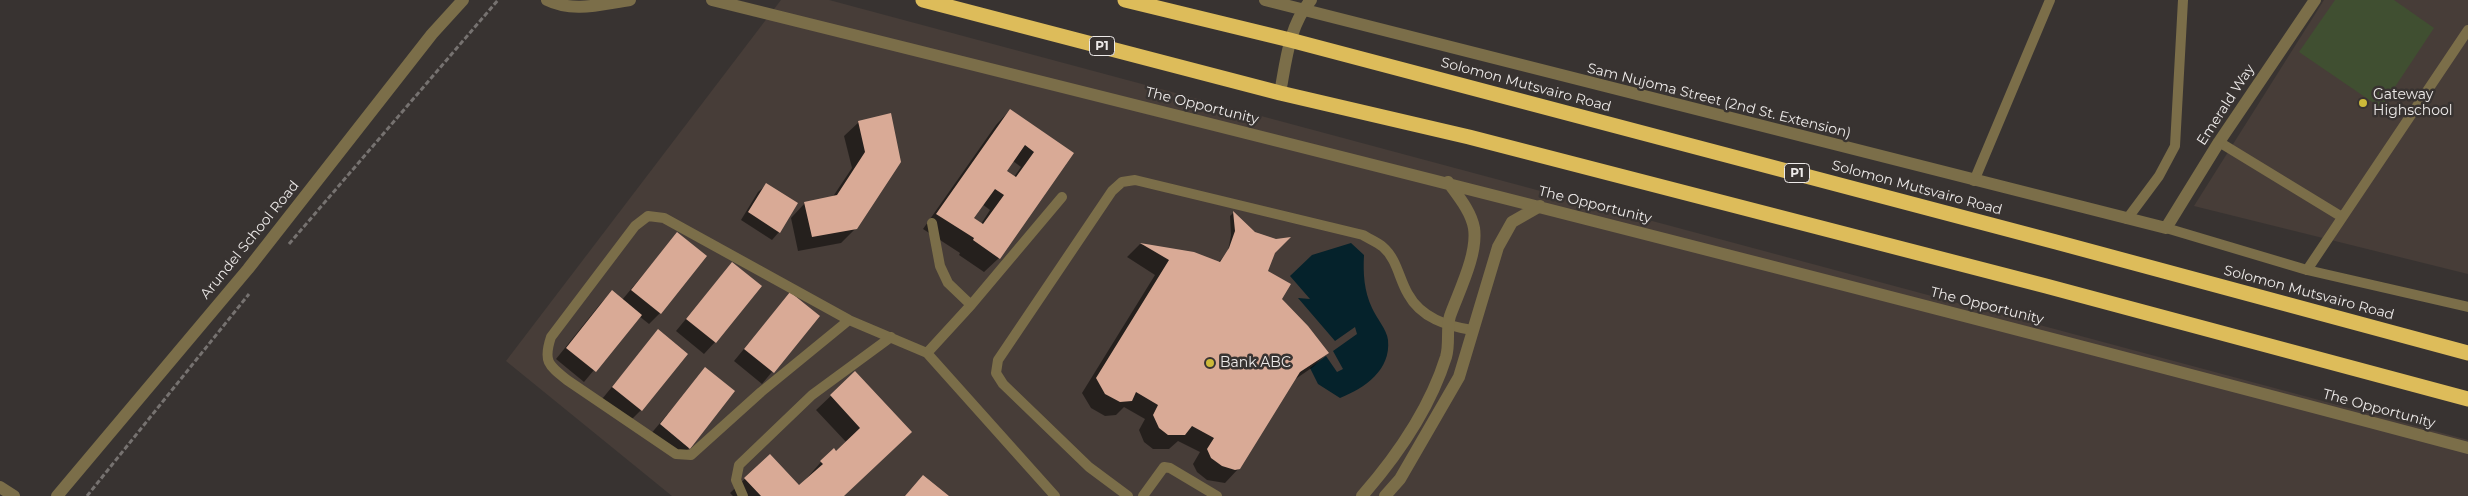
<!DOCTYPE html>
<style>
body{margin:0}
canvas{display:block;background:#383331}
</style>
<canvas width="2468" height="496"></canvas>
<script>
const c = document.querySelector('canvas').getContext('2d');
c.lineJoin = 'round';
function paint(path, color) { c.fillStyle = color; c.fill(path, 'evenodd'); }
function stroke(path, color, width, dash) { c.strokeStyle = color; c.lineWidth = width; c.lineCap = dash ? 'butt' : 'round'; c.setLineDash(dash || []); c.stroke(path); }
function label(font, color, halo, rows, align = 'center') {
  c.font = font + ' Montserrat,sans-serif'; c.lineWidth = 5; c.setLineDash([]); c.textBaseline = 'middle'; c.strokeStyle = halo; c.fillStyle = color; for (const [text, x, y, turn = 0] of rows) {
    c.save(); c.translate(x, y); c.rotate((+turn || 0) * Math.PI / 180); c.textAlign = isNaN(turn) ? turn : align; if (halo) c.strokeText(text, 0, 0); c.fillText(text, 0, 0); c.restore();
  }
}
const built = new Path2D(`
 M781,0H829L2468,440V496H672L506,361Z
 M2324,0H2468V274L2194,206Z`);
const green = new Path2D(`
 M2335,0H2394L2434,28L2381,108L2299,52Z`);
const water = new Path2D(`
 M1351,243L1364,255C1363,273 1364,291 1372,308C1376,317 1387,330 1388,340C1391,370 1365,388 1340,398L1318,384L1310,368L1326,356L1337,372L1343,369L1333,351L1357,334L1355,327L1335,341L1298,298L1310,299L1290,276L1312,255Z`);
const shadow = new Path2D(`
 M1010,110L1072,153L999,258L984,272L959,255L960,253L923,229L996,125ZM1013,161L1021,167L1014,177L1005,171ZM982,204L990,210L981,224L973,218Z
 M890,114L856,228L841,243L798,251L791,218L805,203L832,198L852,168L844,136L859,122Z
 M766,185L779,232L772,240L741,220L758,192Z
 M1233,213L1274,253L1267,270L1281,298L1327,353L1313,367L1294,380L1239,468L1225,483L1207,480L1197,472L1193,464L1200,452L1178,441L1169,449H1153L1144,442L1139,430L1145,419L1124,407L1116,415L1105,416L1091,408L1082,393L1155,275L1127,257L1140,244L1193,254L1218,263L1228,251L1231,235L1230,216Z
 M677,234L660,313L649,324L639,316L584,382L556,359L601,303L612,292L622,300Z
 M732,263L715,342L704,354L676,331Z
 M790,293L818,316L762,384L734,361Z
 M658,331L641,410L630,421L602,399Z
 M706,369L689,448L678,459L649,436Z
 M855,373L910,432L843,496H733L730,493L770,455L799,487L821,462L834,450L836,453L847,443L816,410Z`);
const building = new Path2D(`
 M1010,109L1074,153L1000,259L973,240L974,238L936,214ZM1025,145L1034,152L1016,177L1007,171ZM995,189L1004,195L983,224L974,218Z
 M891,113L901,162L857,229L812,237L804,202L837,195L865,152L858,121Z
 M766,183L798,203L780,233L748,212Z
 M1233,211L1255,232L1276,239L1291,237L1275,253L1268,271L1291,284L1282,299L1308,326L1329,353L1300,372L1240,469L1235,470L1222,466L1211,458L1207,449L1214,438L1192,426L1185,435H1168L1159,428L1153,415L1158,405L1136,392L1132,401L1120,402L1105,394L1096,378L1169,260L1140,243L1194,252L1220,262L1229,248L1235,231Z
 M677,232L707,256L661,314L631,290Z
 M732,262L762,286L716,343L686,319Z
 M612,290L642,315L596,372L566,348Z
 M790,292L820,316L774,373L744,349Z
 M658,329L688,354L642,411L612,387Z
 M705,367L735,391L690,449L660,424Z
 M855,371L912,432L844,496H761L744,478L770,454L799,485L823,464L820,461L834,448L836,451L860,428L830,395Z
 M923,475L949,496H905Z`);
const path = new Path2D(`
 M289,244L498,0
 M87,496L249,294`);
const lane = new Path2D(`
 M2219,142L2342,217
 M1974,181L2050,0
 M2127,219L2159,176L2175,146L2183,0
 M932,223L940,266L948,283L971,305
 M2166,228L2307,270L2468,307
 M2307,270L2468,30
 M849,320L761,392L691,455L676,454L567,380C548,365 543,361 551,337L635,226L648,216L664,218L849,320L927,353L1055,496
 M927,353L971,305L1062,197
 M743,496L736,480L739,465L812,395L891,337
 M1128,496L1089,467L1003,384L996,373L998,360L1112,191L1122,182L1135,180L1363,235C1369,239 1377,242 1383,247C1397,259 1399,279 1408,294C1421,318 1447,326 1472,330
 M1143,496L1164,467L1170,468L1217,496`);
const street = new Path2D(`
 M547,0C573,13 602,4 630,0
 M712,0C1299,145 1884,293 2468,448
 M1265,0L2166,228L2219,142L2315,0
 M1280,93C1286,61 1289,25 1311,0
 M0,487L14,496
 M57,496L248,269L432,34L463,0
 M1362,496C1397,456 1430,408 1446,357C1450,343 1446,329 1450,316C1459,291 1478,254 1474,228C1471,211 1458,196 1448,182
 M1385,496L1400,479L1459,377L1498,247L1512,222L1540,206`);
const highway = new Path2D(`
 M923,0L1280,93L1469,137L2046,286L2468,399
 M1125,0L1290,40L2056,242L2468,353`);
const markers = [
 [2363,103,5,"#ccb939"],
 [1210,363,5,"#ccb939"]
];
const shields = [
 [1102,46,25],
 [1797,173,25]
];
const shieldNames = [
 ["P1",1102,46],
 ["P1",1797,173]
];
const streetNames = [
 ["Solomon Mutsvairo Road",1526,85,15],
 ["Sam Nujoma Street (2nd St. Extension)",1719,101,14],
 ["Emerald Way",2226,105,-57],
 ["The Opportunity",1202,106,14],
 ["Solomon Mutsvairo Road",1917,188,15],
 ["The Opportunity",1595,205,14],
 ["Arundel School Road",250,240,-51],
 ["Solomon Mutsvairo Road",2309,293,15],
 ["The Opportunity",1987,306,14],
 ["The Opportunity",2379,409,15]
];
const poiNames = [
 ["Gateway",2373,95],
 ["Highschool",2373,111],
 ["Bank ABC",1220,363]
];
paint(built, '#473d38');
paint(green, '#404f31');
paint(water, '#05222b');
paint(shadow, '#0007');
paint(building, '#d9aa96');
stroke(path, '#767270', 3, [5, 2.5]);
stroke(lane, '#7b6e49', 10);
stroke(street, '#7b6e49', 12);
stroke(highway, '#ddbc5a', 15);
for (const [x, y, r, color] of markers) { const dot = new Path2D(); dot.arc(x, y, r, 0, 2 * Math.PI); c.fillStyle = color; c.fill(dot); stroke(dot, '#383331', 2); }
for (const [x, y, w] of shields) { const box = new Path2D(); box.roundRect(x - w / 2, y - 9.5, w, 19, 4); c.fillStyle = '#383331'; c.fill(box); stroke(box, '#edeae9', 1); }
label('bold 12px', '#edeae9', null, shieldNames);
label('14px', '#edeae9', '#383331', streetNames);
label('14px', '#edeae9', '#383331', poiNames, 'left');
</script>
